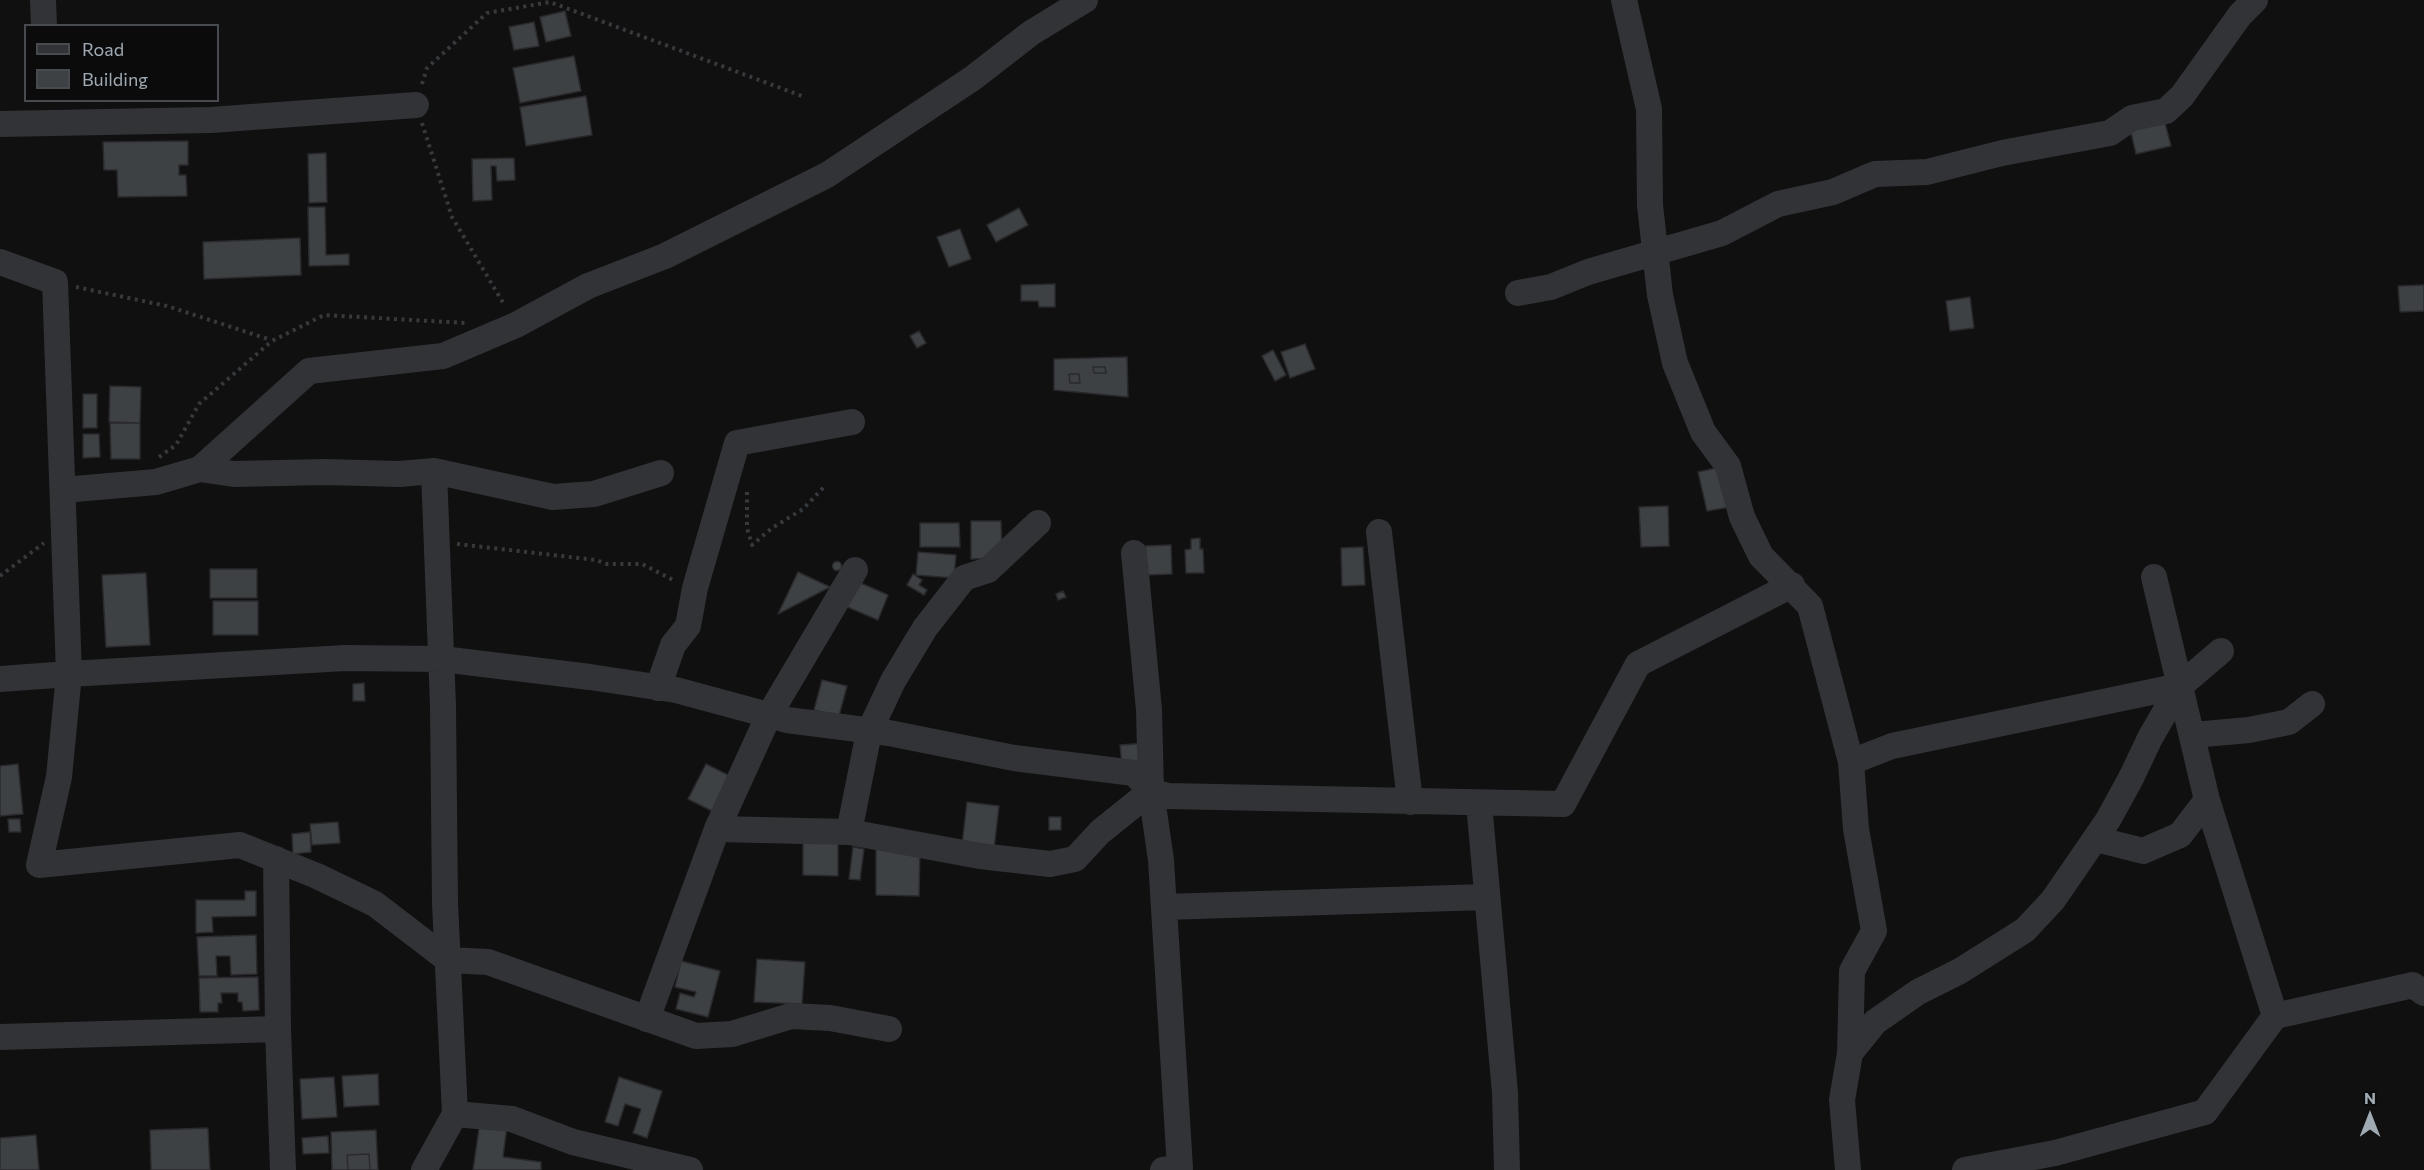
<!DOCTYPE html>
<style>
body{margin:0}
#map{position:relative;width:2424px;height:1170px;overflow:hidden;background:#101011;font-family:Commissioner,sans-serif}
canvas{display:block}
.legend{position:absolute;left:24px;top:24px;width:195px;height:78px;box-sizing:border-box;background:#0b0b0c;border:2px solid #474b4f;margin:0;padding:8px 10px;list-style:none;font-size:18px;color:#a0aab3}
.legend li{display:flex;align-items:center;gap:12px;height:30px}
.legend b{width:30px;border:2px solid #474b4f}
.north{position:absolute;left:2340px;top:1086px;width:60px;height:60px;-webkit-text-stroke:4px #0b0b0c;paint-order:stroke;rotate:0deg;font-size:16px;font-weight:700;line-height:24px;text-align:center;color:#a0aab3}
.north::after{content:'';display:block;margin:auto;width:21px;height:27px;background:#a0aab3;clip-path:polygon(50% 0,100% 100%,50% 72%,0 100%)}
</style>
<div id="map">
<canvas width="2424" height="1170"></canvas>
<ul class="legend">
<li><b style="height:8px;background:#313336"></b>Road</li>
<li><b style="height:16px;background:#3e4144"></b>Building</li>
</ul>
<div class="north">N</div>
</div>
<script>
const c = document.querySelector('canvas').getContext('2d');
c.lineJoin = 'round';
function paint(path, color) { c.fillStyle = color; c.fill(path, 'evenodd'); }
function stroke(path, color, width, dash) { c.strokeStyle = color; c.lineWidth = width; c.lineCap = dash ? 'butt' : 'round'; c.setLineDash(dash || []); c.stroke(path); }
const building = new Path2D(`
 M565,11L571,36L546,42L540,17Z
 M534,22L539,46L514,50L509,27Z
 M574,56L581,91L520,103L513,68Z
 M586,96L592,135L526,146L520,107Z
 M2163,115L2171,146L2136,154L2129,124Z
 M188,141V165H179V175H186L187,196L118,197L117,170H104L103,142Z
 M326,153L327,202L309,203L308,154Z
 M514,158L515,180L497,181L496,166H491L492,200L473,201L472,159Z
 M308,207H325L326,255L349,254V265L309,266Z
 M1019,208L1028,225L996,242L987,225Z
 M960,229L971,259L949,267L937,237Z
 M300,238L301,275L204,279L203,242Z
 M1055,284V307H1039L1038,301H1021V285Z
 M2424,285V311L2400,312L2398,286Z
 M1970,297L1974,328L1950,331L1946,301Z
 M919,331L926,343L917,348L910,336Z
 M1305,344L1315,369L1290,378L1281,352Z
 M1273,350L1286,375L1275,381L1262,356Z
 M1127,357L1128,397L1054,390V359ZM1093,367H1105L1106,373H1094ZM1069,374H1079L1080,383H1070Z
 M1093,367H1105L1106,373H1094Z
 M1069,374H1079L1080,383H1070Z
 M110,386L141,387L140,423L109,422Z
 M83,394H97V428H83Z
 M110,423H140V459H111Z
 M83,434H99L100,457L83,458Z
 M1721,467L1730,507L1707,511L1698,472Z
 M1668,506L1669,546L1641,547L1639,507Z
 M971,521H1001L1002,558L971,559Z
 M920,523H959L960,547H920Z
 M1200,538V549H1203L1204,573H1186L1185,550L1191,549V539Z
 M1171,545L1172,574L1146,575L1145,546Z
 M1363,547L1365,585L1342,586L1341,548Z
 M918,552L956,555L954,578L916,575Z
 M832.5 566a4.5 4.5 0 1 1 9 0a4.5 4.5 0 1 1-9 0Z
 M210,569H257V598H210Z
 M798,572L830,587L778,614Z
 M146,573L150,645L106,647L102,575Z
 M913,574L922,580L919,585L927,590L924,595L907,585Z
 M856,581L888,595L878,620L845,606Z
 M1063,591L1066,597L1058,600L1056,594Z
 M213,601H258V635H213Z
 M822,680L847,686L839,716L814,710Z
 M364,683L365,701H353V684Z
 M1147,743L1148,763L1122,766L1120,745Z
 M18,764L23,814L0,816V766Z
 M706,764L732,777L714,812L688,799Z
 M967,802L999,806L994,849L962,845Z
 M1049,817H1061V830H1049Z
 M8,819H20L21,832H9Z
 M338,822L340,843L312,845L310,824Z
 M310,832L311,852L293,854L292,834Z
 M803,840H838V876L803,875Z
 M876,846L920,847L919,896L876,895Z
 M853,847L864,849L860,880L849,879Z
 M245,891H256V916L212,917L213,932L196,933V900H245Z
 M256,935L257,974L231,975L230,956H216L217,976H199L197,937Z
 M757,959L805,962L802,1004L754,1002Z
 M681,961L720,971L708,1017L676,1009L680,993L694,997L696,992L675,987Z
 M258,977L259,1010L243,1011L242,1002H238V993H221L222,1003H218V1012H200L199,978Z
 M378,1074L379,1105L344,1107L342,1076Z
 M334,1077L337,1117L302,1119L300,1079Z
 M619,1077L662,1091L647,1138L633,1133L641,1109L625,1104L618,1126L605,1122Z
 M480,1122L507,1126L503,1157L541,1162V1170H473Z
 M208,1128L210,1170H151L150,1130Z
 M376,1130L378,1170H370L369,1154L347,1155L348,1170H332L331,1132Z
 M36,1135L39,1170H0V1138Z
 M328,1136L329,1153L303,1154L302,1138Z
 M369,1154L370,1170H348L347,1155Z`);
const path = new Path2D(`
 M422,84L427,68L487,13L550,2L802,96
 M422,123L452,217L505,306
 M76,287L167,306L271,340
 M159,457L176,445L199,404L272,341L324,315L465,323
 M747,492V528L752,545L772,528L803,509L824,487
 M457,544L596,560L607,564H642L675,581
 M0,576L44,543`);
const minor = new Path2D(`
 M43,0L44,26
 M1624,0L1649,109L1650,205L1660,295L1675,363L1703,432L1728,466L1742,517L1761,556L1810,606L1851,762L1856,829L1874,931L1852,971L1850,1053L1842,1100L1848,1170
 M0,124L211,120L416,105
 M0,262L55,282L69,674L0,679
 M1518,293L1551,287L1588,272L1722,233L1778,204L1833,192L1875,174L1927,172L2002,153L2110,133L2132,118L2166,111L2182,96L2240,15L2255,0
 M200,469L234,474L325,472L399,474L434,471L553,497L594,494L661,473
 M63,490L156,482L200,469L309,371L443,356L516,325L588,286L665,256L827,175L973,78L1031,33L1085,0
 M1379,532L1410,802
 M1134,553L1149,710L1151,791L1161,860L1180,1168L1163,1170
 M2154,577L2207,800L2275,1016
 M658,688L673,645L688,626L695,588L737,443L852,422
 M2193,735L2249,730L2289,722L2312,704
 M1851,762L1892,746L2180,686
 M1479,803L1505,1093L1507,1170
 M717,829L849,832L980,856L1050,864L1075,859L1100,832L1151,791
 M849,832L869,732L893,681L925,628L964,578L988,570L1038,523
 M2096,839L2143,851L2180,835L2207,800
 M1164,907L1486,897
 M647,1019L717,829L768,717L855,570
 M278,1029L283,1170
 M889,1029L830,1018L791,1016L732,1034L696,1036L488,962L448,960L375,904L317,876L240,845L39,865L59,777L69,674L345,658L442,659L590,677L676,690L787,720L889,733L1014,758L1134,773L1151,791L1167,796L1563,804L1638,664L1792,585
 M0,1037L278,1029L276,859
 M1850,1053L1875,1022L1918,992L1960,971L2025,930L2053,900L2108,820L2131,778L2150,738L2180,686L2221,651
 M455,1114L512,1119L573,1142L690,1170
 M424,1170L455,1114L445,903L443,706L434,471
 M1965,1170L2055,1153L2205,1112L2275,1016L2413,985L2424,993`);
paint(building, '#3e4144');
stroke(building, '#2a2a2d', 1.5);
stroke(path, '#373a3d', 4, [3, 4.5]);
stroke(minor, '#313336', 26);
</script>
